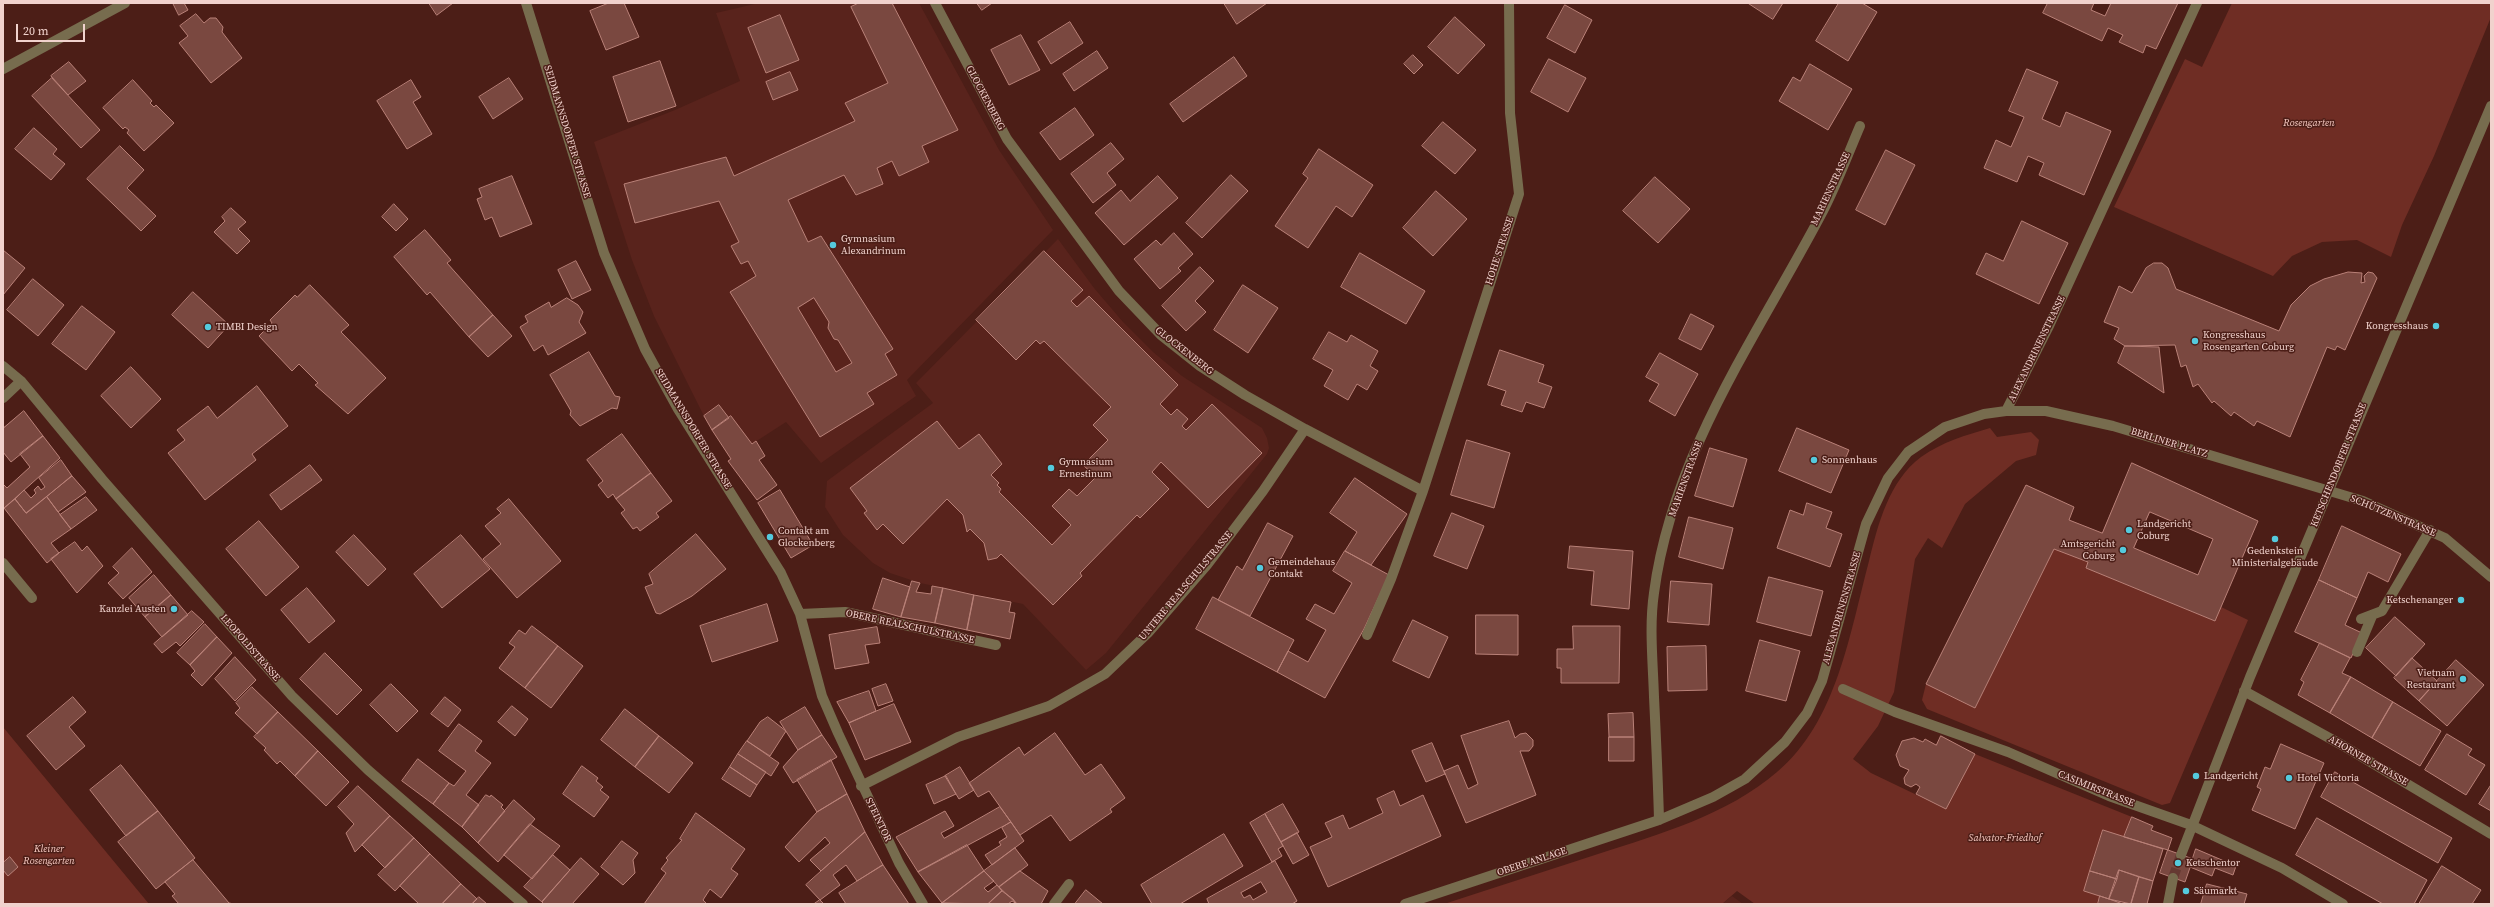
<!DOCTYPE html>
<meta charset="utf-8">
<style>
body{margin:0}
#map{position:relative;width:2494px;height:907px;overflow:hidden;background:#4c1e17;font-family:"Source Serif 4",serif}
canvas{display:block}
.frame{position:absolute;inset:0;border:4px solid #f1d2cd;pointer-events:none}
.scale{position:absolute;left:16px;top:24px;width:69px;height:18px;box-sizing:border-box;border:2px solid #f1d2cd;border-top:0;padding-left:5px;font-size:12px;line-height:14px;white-space:nowrap;color:#f1d2cd;-webkit-text-stroke:3px #4c1e17;paint-order:stroke}
</style>
<div id="map">
<canvas width="2494" height="907"></canvas>
<div class="frame"></div>
<div class="scale">20 m</div>
</div>
<script>
const c = document.querySelector('canvas').getContext('2d');
c.lineJoin = 'round';
function paint(path, color) { c.fillStyle = color; c.fill(path, 'evenodd'); }
function stroke(path, color, width, dash) { c.strokeStyle = color; c.lineWidth = width; c.lineCap = dash ? 'butt' : 'round'; c.setLineDash(dash || []); c.stroke(path); }
function label(font, color, halo, rows, align = 'center') {
  c.font = font + ' "Source Serif 4",serif'; c.lineWidth = 3; c.setLineDash([]); c.textBaseline = 'middle'; c.strokeStyle = halo; c.fillStyle = color; for (const [text, x, y, turn = 0] of rows) {
    c.save(); c.translate(x, y); c.rotate((+turn || 0) * Math.PI / 180); c.textAlign = isNaN(turn) ? turn : align; if (halo) c.strokeText(text, 0, 0); c.fillText(text, 0, 0); c.restore();
  }
}
const built = new Path2D(`
 M759,3H919L999,150L1053,230L907,380L916,396L821,463L786,422L752,444L719,405L704,416L654,316L632,260L594,142L675,110L740,81L716,13Z
 M1058,239L1094,288L1123,322L1153,352L1182,376L1262,428L1267,438L1269,448L1267,454L1106,653L1086,670L1023,604L920,583L890,573L873,563L843,535L825,507L827,481L933,403L916,383Z
 M1732,896L1743,904H1722Z`);
const green = new Path2D(`
 M2232,3H2491V17L2434,156L2402,225L2391,257L2357,240L2322,242L2292,256L2273,276L2114,207L2185,59L2202,67Z
 M1990,428L1997,437L2031,432L2039,440L2036,455L2016,461L1965,504L1942,548L1928,538L1915,559L1894,692L1878,726L1853,759L1871,773L1946,809L1975,754L2132,817L2124,837L2103,830L2085,891L2100,896L2098,904H1755L1737,891L1722,904H1444C1495,887 1547,871 1598,854C1660,834 1727,815 1777,772C1837,722 1850,632 1869,561C1878,524 1889,481 1921,457C1942,442 1966,435 1990,428Z
 M2054,549L2088,562L2086,568L2215,621L2221,607L2248,620L2170,803L2162,805L1927,709L1922,700L1926,684L1975,708Z
 M3,727L149,904H3Z`);
const building = new Path2D(`
 M173,3H184L188,10L179,15Z
 M429,3H453L437,15Z
 M609,3H624L639,37L606,50L590,11Z
 M859,3H892L958,130L922,146L929,162L899,176L892,161L877,168L883,184L856,195L844,175L788,200L808,242L821,236L893,349L885,354L897,375L867,393L874,404L820,437L730,292L756,276L748,261L741,264L731,246L739,242L719,201L635,223L624,184L726,157L734,176L855,121L845,103L888,83L851,7ZM814,298L829,322L828,328L834,339L838,340L852,363L836,372L798,308Z
 M977,3H992L982,10Z
 M1224,3H1267L1237,24Z
 M1748,3H1783L1773,19Z
 M1839,3H1862L1877,12L1848,61L1816,41Z
 M2048,3H2094L2091,10L2105,16L2111,3H2178L2156,49L2146,45L2143,53L2119,42L2123,35L2108,28L2102,41L2043,13Z
 M1565,5L1592,20L1575,53L1547,38Z
 M196,14L204,23L210,18H216L223,27L222,32L242,58L211,83L179,43L188,36L180,26Z
 M780,15L799,60L766,73L748,28Z
 M1455,17L1485,45L1458,74L1428,47Z
 M1070,22L1083,43L1051,64L1038,42Z
 M1021,35L1040,70L1009,85L991,50Z
 M1097,51L1108,68L1074,91L1063,74Z
 M1413,55L1423,65L1414,74L1404,64Z
 M1234,57L1247,76L1183,122L1170,104Z
 M1549,59L1586,78L1568,112L1531,92Z
 M660,61L676,106L628,122L613,77Z
 M69,62L86,81L68,95L51,76Z
 M1810,64L1852,89L1828,130L1779,101L1793,77L1800,81Z
 M2027,69L2058,82L2042,119L2060,127L2066,112L2111,131L2084,195L2039,175L2044,163L2028,156L2017,182L1984,168L1996,140L2011,147L2024,117L2009,111Z
 M790,72L798,90L773,100L766,82Z
 M52,78L100,130L81,148L32,96Z
 M509,78L523,99L493,119L479,97Z
 M133,80L152,101L150,103L154,107L156,105L174,123L144,151L127,133L129,130L125,127L123,129L103,108Z
 M411,80L421,97L413,102L432,134L407,149L377,101Z
 M1075,108L1094,135L1060,160L1040,133Z
 M1443,122L1476,150L1455,174L1422,146Z
 M34,128L57,149L53,154L65,164L51,180L15,149Z
 M1111,143L1124,159L1107,173L1116,185L1093,203L1071,174Z
 M120,146L144,170L127,188L156,216L141,231L87,179Z
 M1319,149L1373,185L1352,217L1336,206L1308,248L1275,226L1308,178L1303,174Z
 M1886,150L1915,165L1885,225L1856,210Z
 M1231,175L1248,191L1202,238L1186,223Z
 M512,176L532,224L500,237L492,217L485,220L477,199L482,197L479,189Z
 M1158,176L1178,198L1124,245L1095,213L1121,190L1130,201Z
 M1655,177L1690,209L1658,243L1623,211Z
 M1436,191L1467,219L1433,256L1403,228Z
 M394,204L408,219L396,231L382,217Z
 M231,208L246,222L238,229L250,241L237,254L214,232L225,221L222,217Z
 M2022,221L2068,243L2039,304L1976,274L1986,253L2003,261Z
 M425,230L451,260L447,263L493,315L469,337L430,292L427,295L394,257Z
 M1174,233L1193,254L1178,268L1181,271L1160,289L1134,259L1156,240L1161,245Z
 M3,250L25,268L3,295Z
 M1044,251L1083,290L1071,301L1077,307L1089,296L1178,385L1160,404L1171,415L1177,409L1188,419L1182,426L1186,430L1212,404L1262,453L1208,508L1161,462L1152,472L1169,489L1140,518L1137,515L1080,573L1082,576L1053,605L1001,554L997,558L988,560L984,543L970,529L967,532L963,515L947,499L903,544L883,524L877,530L864,513L867,511L850,488L937,421L959,449L979,434L1002,464L991,475L999,483L997,485L1001,489L999,492L1052,545L1071,525L1052,506L1069,489L1077,496L1096,477L1083,465L1108,440L1093,425L1111,407L1044,341L1040,344L1036,340L1016,360L976,320Z
 M1360,253L1425,291L1406,324L1341,287Z
 M576,261L591,290L572,299L558,270Z
 M2154,263H2162L2168,268L2176,289L2279,331L2291,305L2310,286L2324,279L2348,272L2362,273L2361,283L2365,282L2364,276L2368,272L2373,273L2377,278L2345,350L2337,346L2335,350L2327,347L2290,437L2257,421L2254,426L2234,412L2231,416L2214,401L2212,403L2198,384L2193,387L2186,365L2181,367L2175,345L2125,346L2114,339L2119,328L2104,322L2119,286L2132,293L2146,268Z
 M1200,267L1214,281L1195,301L1206,312L1186,331L1162,306Z
 M33,279L64,305L38,336L7,310Z
 M310,285L349,325L341,332L386,378L348,414L315,385L318,383L299,364L292,371L259,336L272,323L270,320L295,295L297,297Z
 M1243,285L1278,308L1248,353L1214,330Z
 M193,292L229,325L208,348L172,315Z
 M567,298L578,305L583,312L579,322L586,333L548,355L543,345L534,351L520,327L528,322L525,316L549,302L551,307Z
 M82,306L115,332L86,370L52,344Z
 M1691,314L1714,326L1701,350L1679,339Z
 M493,315L512,336L488,357L469,337Z
 M1329,332L1347,342L1351,335L1378,351L1370,366L1378,371L1367,390L1357,384L1348,400L1324,386L1333,370L1313,359Z
 M2125,346L2159,347L2164,393L2118,363Z
 M1500,350L1544,365L1538,382L1552,387L1544,408L1526,402L1522,412L1501,405L1506,391L1488,385Z
 M589,352L615,396L620,397L617,409L612,408L580,426L570,415L571,411L550,375Z
 M1660,353L1698,374L1675,416L1649,401L1659,384L1646,377Z
 M131,367L161,399L131,428L101,396Z
 M257,386L288,426L252,454L256,460L205,500L168,453L185,440L177,430L208,406L217,418Z
 M719,405L729,418L712,430L704,416Z
 M24,411L43,436L11,462L3,452V425L4,427Z
 M731,416L752,444L756,441L765,456L759,460L777,485L757,500L728,461L731,459L712,430Z
 M1797,428L1849,450L1831,493L1779,471Z
 M622,434L651,473L616,499L613,494L608,498L598,485L603,481L587,460Z
 M43,436L60,458L3,509V484L7,488L30,467L20,454Z
 M1467,440L1510,453L1494,508L1451,495Z
 M1710,448L1747,459L1733,507L1695,496Z
 M61,460L72,476L26,513L15,499L24,490L31,498L36,493L34,490L38,486L41,490L45,487L39,478Z
 M2132,463L2258,521L2215,621L2086,568L2088,562L2054,549L1975,708L1926,684L2026,485L2074,507L2069,520L2102,533ZM2150,512L2213,539L2198,575L2134,548Z
 M310,465L322,480L281,510L270,495Z
 M651,473L672,501L656,513L659,517L640,531L637,527L633,529L621,513L625,510L616,499Z
 M72,476L86,492L58,512L47,497Z
 M1355,478L1407,514L1371,565L1345,551L1357,532L1330,513Z
 M780,490L813,545L791,558L758,503Z
 M47,497L71,529L51,543L59,553L47,563L4,508L15,499L26,513Z
 M86,497L97,510L71,529L60,515Z
 M509,499L561,561L517,598L483,559L501,544L485,526L501,513L497,509Z
 M1807,503L1832,512L1826,528L1842,534L1830,567L1777,548L1790,510L1803,515Z
 M1452,513L1484,526L1467,569L1434,556Z
 M1689,517L1733,528L1723,569L1679,557Z
 M259,521L299,567L266,596L226,549Z
 M1268,523L1293,536L1250,616L1218,600L1237,566L1242,570Z
 M2342,526L2401,554L2388,582L2368,572L2357,598L2319,580Z
 M696,534L726,569L692,596L660,614L656,613L645,587L653,584L649,574Z
 M354,535L386,569L368,586L336,552Z
 M461,535L490,569L442,608L414,574Z
 M75,542L82,551L87,546L103,566L77,593L51,559Z
 M1570,546L1633,551L1629,609L1591,605L1594,571L1568,568Z
 M132,548L152,572L123,599L108,583L119,573L113,567Z
 M1345,551L1389,575L1364,629L1325,698L1277,672L1288,651L1308,662L1326,630L1306,619L1315,604L1334,614L1352,583L1333,571Z
 M154,575L171,595L145,617L129,598Z
 M1769,577L1823,591L1811,636L1757,622Z
 M883,578L910,587L901,617L873,609Z
 M2319,580L2357,598L2345,625L2362,633L2351,658L2295,632Z
 M912,581L920,583L916,592L931,594L932,586L943,588L935,623L901,617Z
 M1671,581L1712,584L1709,625L1668,622Z
 M307,588L335,621L309,643L281,610Z
 M943,588L974,595L967,630L935,623Z
 M171,595L188,615L162,637L145,617Z
 M974,595L1011,602L1009,612L1015,613L1010,639L967,630Z
 M1213,597L1294,640L1277,672L1196,629Z
 M767,604L778,641L712,662L700,626Z
 M192,611L204,622L180,646L176,642L162,653L154,644Z
 M1476,615H1518V655L1476,654Z
 M2395,617L2425,644L2396,676L2366,648Z
 M1413,620L1448,637L1429,678L1393,661Z
 M205,624L217,637L190,665L177,653Z
 M532,626L558,646L525,688L499,668L515,647L509,643L519,630L525,634Z
 M1573,626H1620L1619,683H1561V668H1557V649H1573Z
 M877,627L880,643L865,645L869,663L835,669L829,635Z
 M217,637L232,653L202,686L191,675L195,671L190,665Z
 M1760,640L1800,651L1786,701L1746,691Z
 M2320,643L2350,658L2342,673L2351,677L2330,713L2298,695L2304,682L2301,680Z
 M558,646L583,666L551,708L525,688Z
 M1706,646L1707,690L1668,691L1667,647Z
 M325,653L362,690L337,715L300,679Z
 M235,657L256,680L235,701L215,679Z
 M2412,658L2437,681L2419,701L2394,678Z
 M2456,660L2484,685L2447,726L2419,701Z
 M2351,677L2393,702L2372,738L2330,713Z
 M391,684L418,711L397,732L370,705Z
 M886,684L893,701L878,706L872,689Z
 M252,687L278,712L257,734L235,713L240,708L236,703Z
 M869,691L876,711L849,723L837,702Z
 M73,697L86,712L69,727L85,746L56,770L27,736Z
 M445,697L461,710L448,727L431,714Z
 M2393,702L2441,731L2420,766L2372,738Z
 M894,704L911,742L865,760L849,723Z
 M512,706L528,719L515,736L498,722Z
 M805,707L822,735L798,750L780,722Z
 M625,709L659,736L635,767L601,740Z
 M278,712L318,751L295,776L280,761L277,764L264,750L266,748L254,737Z
 M1633,713L1634,737H1609L1608,714Z
 M768,717L786,731L770,756L747,741L760,722Z
 M1509,721L1515,738L1520,734L1526,733L1533,740V746L1529,751H1520L1536,795L1466,823L1444,771L1458,765L1468,789L1478,784L1461,736Z
 M459,724L482,741L475,751L491,763L466,795L479,805L462,827L433,804L449,783L454,786L466,771L439,751Z
 M1055,733L1085,775L1101,764L1125,798L1110,809L1112,812L1070,841L1051,815L1020,835L989,791L978,797L969,783L1019,747L1024,755Z
 M2447,734L2472,749L2468,755L2485,765L2466,795L2425,770Z
 M822,735L837,757L793,783L783,767L798,750Z
 M659,736L693,763L669,793L635,767Z
 M1941,736L1975,754L1946,809L1916,794L1920,787L1916,784L1911,787L1905,784L1904,778L1909,770L1900,766L1896,755L1902,741L1914,738L1923,742L1925,739L1936,745Z
 M1609,737H1634V761H1609Z
 M747,741L779,763L771,776L738,754Z
 M1432,743L1445,774L1426,782L1412,751Z
 M2281,744L2324,763L2295,829L2252,810L2261,789L2257,787L2265,767L2270,769Z
 M318,751L349,782L326,806L295,776Z
 M738,754L766,772L757,785L730,767Z
 M418,759L449,783L433,804L402,781Z
 M831,760L847,794L817,812L797,780Z
 M121,765L158,811L126,836L90,790Z
 M582,766L598,778L596,781L603,787L600,790L609,797L594,817L563,794Z
 M730,767L757,785L750,797L722,779Z
 M960,767L974,790L959,799L945,776Z
 M2335,772L2452,838L2438,863L2321,797Z
 M946,776L956,794L934,804L926,785Z
 M2491,785V811L2479,804Z
 M358,786L390,816L355,852L346,833L354,824L338,807Z
 M1394,791L1400,806L1423,795L1441,836L1328,887L1310,847L1332,837L1325,823L1343,815L1349,829L1383,813L1377,799Z
 M847,794L865,832L821,871L810,860L830,843L825,837L799,862L785,847L817,812Z
 M486,795L490,797L491,795L503,805L501,807L505,811L478,843L462,827Z
 M514,800L535,819L498,862L478,843Z
 M1283,804L1299,832L1281,842L1265,814Z
 M1000,807L1011,822L918,872L896,837L945,811L954,826L941,833L944,838Z
 M158,811L195,858L156,889L118,842Z
 M696,813L745,849L731,869L738,874L721,898L710,889L703,900L707,904H644L666,873L661,869L668,860L666,858L682,840L680,839Z
 M1265,814L1283,846L1278,849L1282,856L1272,862L1250,823Z
 M390,816L414,838L385,868L362,845Z
 M2132,817L2153,826L2151,830L2172,838L2168,850L2124,837Z
 M2317,818L2427,880L2414,904H2383L2296,855Z
 M1011,822L1024,841L992,865L985,855L1001,845L999,842L1007,837L1002,828Z
 M530,824L560,846L532,879L504,855Z
 M2103,830L2163,849L2153,881L2119,870L2117,879L2090,871Z
 M865,832L883,865L857,881L846,865L833,875L840,885L820,900L806,885Z
 M1297,833L1309,855L1293,864L1281,842Z
 M1224,834L1243,866L1180,904H1152L1141,885Z
 M414,838L430,854L395,891L378,875Z
 M622,841L638,853L633,860L635,873L623,885L601,867Z
 M967,845L984,871L942,903L918,872Z
 M1015,848L1028,865L999,887L984,871Z
 M2196,849L2236,866L2233,875L2215,868L2212,876L2190,867Z
 M2168,850L2193,859L2185,882L2160,873Z
 M430,854L461,884L442,904H419L400,886Z
 M553,855L570,870L542,902L524,887Z
 M10,857L18,867L8,876L3,870V863Z
 M581,858L599,874L572,904H544L542,902Z
 M193,860L229,903L234,904H179L172,896L175,894L165,882Z
 M1275,861L1297,901L1292,904H1209L1207,899ZM1261,882L1267,892L1253,900L1250,895L1244,898L1241,893Z
 M883,865L909,904H846L839,893Z
 M2442,866L2481,890L2472,904H2419Z
 M2119,870L2139,877L2131,904L2109,899Z
 M984,871L994,881L984,888L988,892L997,885L1002,891L988,904L942,903Z
 M1020,871L1048,891L1041,904H1017L999,887Z
 M2090,871L2117,879L2109,899L2084,891Z
 M2139,877L2153,881L2147,904H2131Z
 M461,884L477,899L472,904H442Z
 M2207,884L2247,894L2244,904H2201Z
 M1086,890L1103,904H1075Z
 M1002,891L1013,899L1017,904L1012,901L1008,904H988Z
 M2100,896L2109,899L2123,904H2098Z
 M479,897L487,904H472Z
 M820,900L824,904H814Z`);
const minorTunnel = new Path2D(`
 M2173,878L2181,855`);
const minor = new Path2D(`
 M526,3L604,253L645,349L678,409L781,573L800,614L822,696L838,733L899,863L923,904
 M935,3L1007,139L1119,291L1161,335L1200,366L1245,395L1305,429L1423,491
 M3,69L125,3
 M3,366L21,381L102,479L292,696L368,770L523,904
 M3,398L21,381
 M2006,411L2049,326L2197,3
 M3,563L32,598
 M800,614L845,612L996,645
 M2361,619L2382,611L2430,530
 M1367,635L1391,579L1423,491L1519,194L1510,113L1509,3
 M2357,652L2372,616
 M1843,689L1895,712L2008,752L2109,796L2191,825L2282,868L2343,904
 M2244,691L2342,745L2491,834
 M861,786L958,737L1049,706L1105,674L1148,633L1207,565L1263,491L1305,429
 M1659,820C1658,779 1656,738 1654,697C1653,663 1649,627 1654,593C1672,453 1759,333 1823,211C1837,184 1848,154 1860,126
 M2181,855L2250,677L2491,106
 M1054,904L1069,884
 M1405,904L1659,820L1713,797L1745,779L1785,742L1807,713L1822,681L1866,524L1888,478L1908,452L1945,427L1984,414L2006,411H2046L2113,426L2363,501L2445,538L2491,577
 M2168,904L2173,878`);
const markers = [
 [833,245,4,"#54cadd"],
 [2436,326,4,"#54cadd"],
 [208,327,4,"#54cadd"],
 [2195,341,4,"#54cadd"],
 [1814,460,4,"#54cadd"],
 [1051,468,4,"#54cadd"],
 [2129,530,4,"#54cadd"],
 [770,537,4,"#54cadd"],
 [2275,539,4,"#54cadd"],
 [2123,550,4,"#54cadd"],
 [1260,568,4,"#54cadd"],
 [2461,600,4,"#54cadd"],
 [174,609,4,"#54cadd"],
 [2463,679,4,"#54cadd"],
 [2196,776,4,"#54cadd"],
 [2289,778,4,"#54cadd"],
 [2178,863,4,"#54cadd"],
 [2186,891,4,"#54cadd"]
];
const streetNames = [
 ["GLOCKENBERG",985,98,62],
 ["SEIDMANNSDORFER STRASSE",567,132,73],
 ["MARIENSTRASSE",1831,189,-65],
 ["HOHE STRASSE",1500,251,-72],
 ["ALEXANDRINENSTRASSE",2037,349,-64],
 ["GLOCKENBERG",1184,351,38],
 ["SEIDMANNSDORFER STRASSE",693,429,59],
 ["BERLINER PLATZ",2169,443,17],
 ["KETSCHENDORFER STRASSE",2339,465,-68],
 ["MARIENSTRASSE",1686,479,-70],
 ["SCHÜTZENSTRASSE",2393,516,23],
 ["UNTERE REALSCHULSTRASSE",1186,586,-50],
 ["ALEXANDRINENSTRASSE",1842,608,-74],
 ["OBERE REALSCHULSTRASSE",910,627,12],
 ["LEOPOLDSTRASSE",250,648,49],
 ["AHORNER STRASSE",2368,761,30],
 ["CASIMIRSTRASSE",2096,789,22],
 ["STEINTOR",878,820,64],
 ["OBERE ANLAGE",1532,862,-18]
];
const parkNames = [
 ["Rosengarten",2309,123],
 ["Salvator-Friedhof",2005,838],
 ["Kleiner",49,849],
 ["Rosengarten",49,861]
];
const poiNames = [
 ["Gymnasium",841,239],
 ["Alexandrinum",841,251],
 ["Kongresshaus",2428,326,"right"],
 ["TIMBI Design",216,327],
 ["Kongresshaus",2203,335],
 ["Rosengarten Coburg",2203,347],
 ["Sonnenhaus",1822,460],
 ["Gymnasium",1059,462],
 ["Ernestinum",1059,474],
 ["Landgericht",2137,524],
 ["Coburg",2137,536],
 ["Contakt am",778,531],
 ["Glockenberg",778,543],
 ["Amtsgericht",2115,544,"right"],
 ["Coburg",2115,556,"right"],
 ["Gedenkstein",2275,551,"center"],
 ["Ministerialgebäude",2275,563,"center"],
 ["Gemeindehaus",1268,562],
 ["Contakt",1268,574],
 ["Ketschenanger",2453,600,"right"],
 ["Kanzlei Austen",166,609,"right"],
 ["Vietnam",2455,673,"right"],
 ["Restaurant",2455,685,"right"],
 ["Landgericht",2204,776],
 ["Hotel Victoria",2297,778],
 ["Ketschentor",2186,863],
 ["Säumarkt",2194,891]
];
paint(built, '#59231c');
paint(green, '#6f2d24');
paint(building, '#7a4840');
stroke(building, '#b98178', 1);
stroke(minorTunnel, '#653932', 10, [10, 5]);
stroke(minor, '#776c4e', 10);
for (const [x, y, r, color] of markers) { const dot = new Path2D(); dot.arc(x, y, r, 0, 2 * Math.PI); c.fillStyle = color; c.fill(dot); stroke(dot, '#4c1e17', 1.5); }
label('10px', '#f1d2cd', '#4c1e17', streetNames);
label('italic 10px', '#f5c8c0', '#4c1e17', parkNames);
label('10px', '#f1d2cd', '#4c1e17', poiNames, 'left');
</script>
